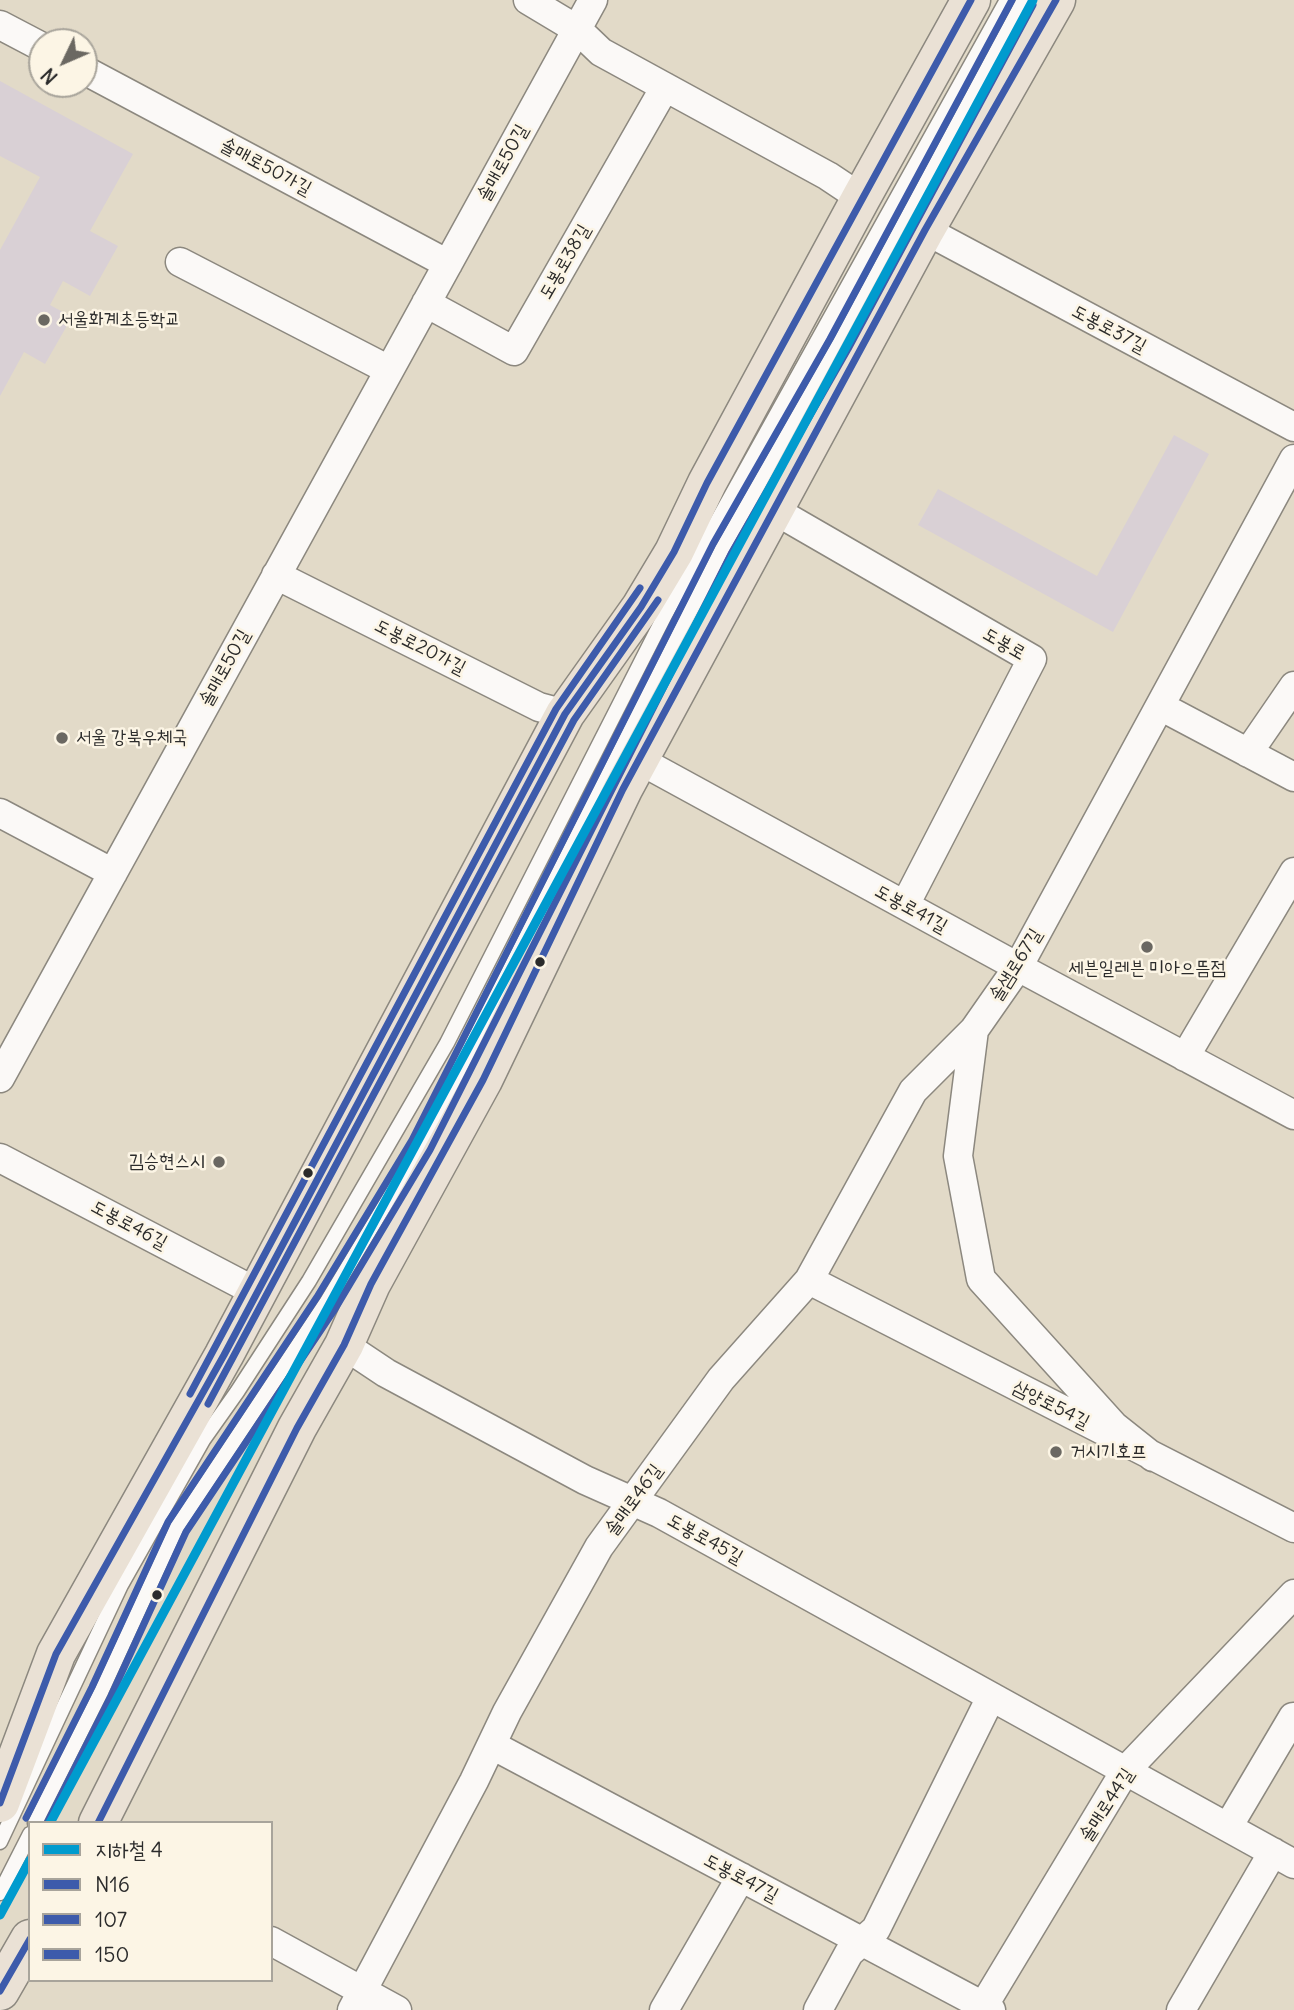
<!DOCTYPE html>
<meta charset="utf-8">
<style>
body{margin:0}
#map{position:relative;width:1294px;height:2010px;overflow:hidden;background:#e2dac8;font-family:Delius,"Poor Story",sans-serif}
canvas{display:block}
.legend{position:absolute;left:28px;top:1821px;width:245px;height:161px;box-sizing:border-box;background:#fcf5e5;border:2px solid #a8a49b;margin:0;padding:9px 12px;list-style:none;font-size:21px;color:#2b2b2b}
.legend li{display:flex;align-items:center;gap:14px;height:35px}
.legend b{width:35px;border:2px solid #a8a49b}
.north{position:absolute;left:28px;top:28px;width:70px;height:70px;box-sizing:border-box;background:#fcf5e5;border:2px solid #a8a49b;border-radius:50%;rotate:226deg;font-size:19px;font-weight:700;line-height:28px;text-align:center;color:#2b2b2b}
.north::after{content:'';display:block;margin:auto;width:24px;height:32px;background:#6b6862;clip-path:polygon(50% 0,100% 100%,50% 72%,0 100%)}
</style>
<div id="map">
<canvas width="1294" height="2010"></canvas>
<ul class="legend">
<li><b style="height:9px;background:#009bce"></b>지하철 4</li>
<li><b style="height:9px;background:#3d5bab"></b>N16</li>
<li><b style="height:9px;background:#3d5bab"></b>107</li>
<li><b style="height:9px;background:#3d5bab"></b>150</li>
</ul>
<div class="north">N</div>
</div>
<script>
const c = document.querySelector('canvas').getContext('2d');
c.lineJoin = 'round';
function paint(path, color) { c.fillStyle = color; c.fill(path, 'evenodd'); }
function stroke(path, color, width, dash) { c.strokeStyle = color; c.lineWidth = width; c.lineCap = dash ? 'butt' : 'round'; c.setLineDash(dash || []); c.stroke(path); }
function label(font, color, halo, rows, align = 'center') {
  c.font = font + ' Delius,"Poor Story",sans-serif'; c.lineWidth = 5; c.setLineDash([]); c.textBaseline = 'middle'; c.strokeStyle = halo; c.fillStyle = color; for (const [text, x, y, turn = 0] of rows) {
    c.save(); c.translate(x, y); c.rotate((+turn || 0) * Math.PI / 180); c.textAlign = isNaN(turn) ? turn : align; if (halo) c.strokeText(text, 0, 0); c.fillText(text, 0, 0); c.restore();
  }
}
const building = new Path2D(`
 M0,81L133,154L90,231L118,246L90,296L63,281L50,305L72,317L45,364L24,352L0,396V250L40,177L0,156Z
 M1174,435L1209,454L1113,632L918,525L938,489L1097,576Z`);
const service = new Path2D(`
 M35,1823L101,1692L177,1527L326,1303L421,1145L722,549L839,344L1024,0
 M0,1842L121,1585L203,1440L237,1392L309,1281L447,1043L665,615L1007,0
 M0,1893L30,1834`);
const minor = new Path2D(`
 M528,0L578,30L601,52L828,176L861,198
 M0,25L42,47
 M84,70L448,264
 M925,230L1294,427
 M180,262L389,370
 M426,303L514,351L665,87
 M774,510L1032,659L905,905
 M276,575L539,707L565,714
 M1160,706L1294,777
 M1248,753L1294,686
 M639,760L1018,967L1294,1115
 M0,813L113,873
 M1185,1057L1294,872
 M0,1078L593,0
 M0,1158L258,1293
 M809,1280L1294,1528
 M344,1345L386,1373L585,1480L659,1513L1294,1864
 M1153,1457L1114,1426L981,1279L958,1156L974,1030L1018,967L1294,459
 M492,1745L991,2010
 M1228,1827L1293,1717
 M271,1941L397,2010
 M352,2010L474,1781L507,1712L599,1547L721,1379L809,1280L913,1091L974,1030
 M664,2010L741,1877
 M818,2010L849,1953L876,1929L991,1697
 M981,2010L1125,1771L1294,1594
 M1181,2010L1273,1852`);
const primary = new Path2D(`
 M0,1803L56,1654L224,1355L565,714L641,607L674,552L707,483L861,198L971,0
 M98,1823L297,1428L344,1345L371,1284L483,1080L623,789L925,230L1056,0
 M0,1991L30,1939`);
const bus1 = new Path2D(`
 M0,1803L56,1654L224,1355L565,714L641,607L674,552L707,483L971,0
 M98,1823L297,1428L344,1345L371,1284L483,1080L623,789L925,230L1056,0
 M0,1991L30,1939`);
const bus2 = new Path2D(`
 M208,1404L574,720L658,600
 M47,1823L111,1696L186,1532L335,1309L430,1150L731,554L848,349L1033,5`);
const bus3 = new Path2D(`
 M190,1394L556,709L640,588
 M26,1818L92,1687L168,1522L317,1297L412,1140L713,544L830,339L1012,0`);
const metro1 = new Path2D(`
 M50,1823L1033,0
 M0,1915L30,1860`);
const markers = [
 [44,320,7,"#6b6862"],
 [62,738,7,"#6b6862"],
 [1147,947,7,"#6b6862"],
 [540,962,6,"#2b2b2b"],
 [219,1162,7,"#6b6862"],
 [308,1173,6,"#2b2b2b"],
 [1056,1452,7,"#6b6862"],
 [157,1595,6,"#2b2b2b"]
];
const streetNames = [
 ["솔매로50길",503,163,-61],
 ["솔매로50가길",266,167,28],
 ["도봉로38길",565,262,-60],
 ["도봉로37길",1109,329,28],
 ["도봉로",1004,644,30],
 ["도봉로20가길",420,647,27],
 ["솔매로50길",225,668,-61],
 ["도봉로41길",911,909,29],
 ["솔샘로67길",1016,965,-58],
 ["도봉로46길",129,1225,28],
 ["삼양로54길",1051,1405,27],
 ["솔매로46길",634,1500,-54],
 ["도봉로45길",705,1539,29],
 ["솔매로44길",1107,1805,-57],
 ["도봉로47길",741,1878,28]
];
const poiNames = [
 ["서울화계초등학교",58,320],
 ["서울 강북우체국",76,738],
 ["세븐일레븐 미아으뜸점",1147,969,"center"],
 ["김승현스시",205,1162,"right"],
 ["거시기호프",1070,1452]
];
paint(building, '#d9d0d5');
stroke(service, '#8c887f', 17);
stroke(minor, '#8c887f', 31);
stroke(primary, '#8c887f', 41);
stroke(service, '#fbf9f7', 14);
stroke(minor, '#fbf9f7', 28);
stroke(primary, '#eae1d5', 38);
stroke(bus1, '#3d5bab', 7);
stroke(bus2, '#3d5bab', 7);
stroke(bus3, '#3d5bab', 7);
stroke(metro1, '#009bce', 9);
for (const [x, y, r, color] of markers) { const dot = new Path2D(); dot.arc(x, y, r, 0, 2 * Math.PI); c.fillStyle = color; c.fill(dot); stroke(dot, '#fcf5e5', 2.5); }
label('19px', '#2b2b2b', '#fcf5e5', streetNames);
label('19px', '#2b2b2b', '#fcf5e5', poiNames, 'left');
</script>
